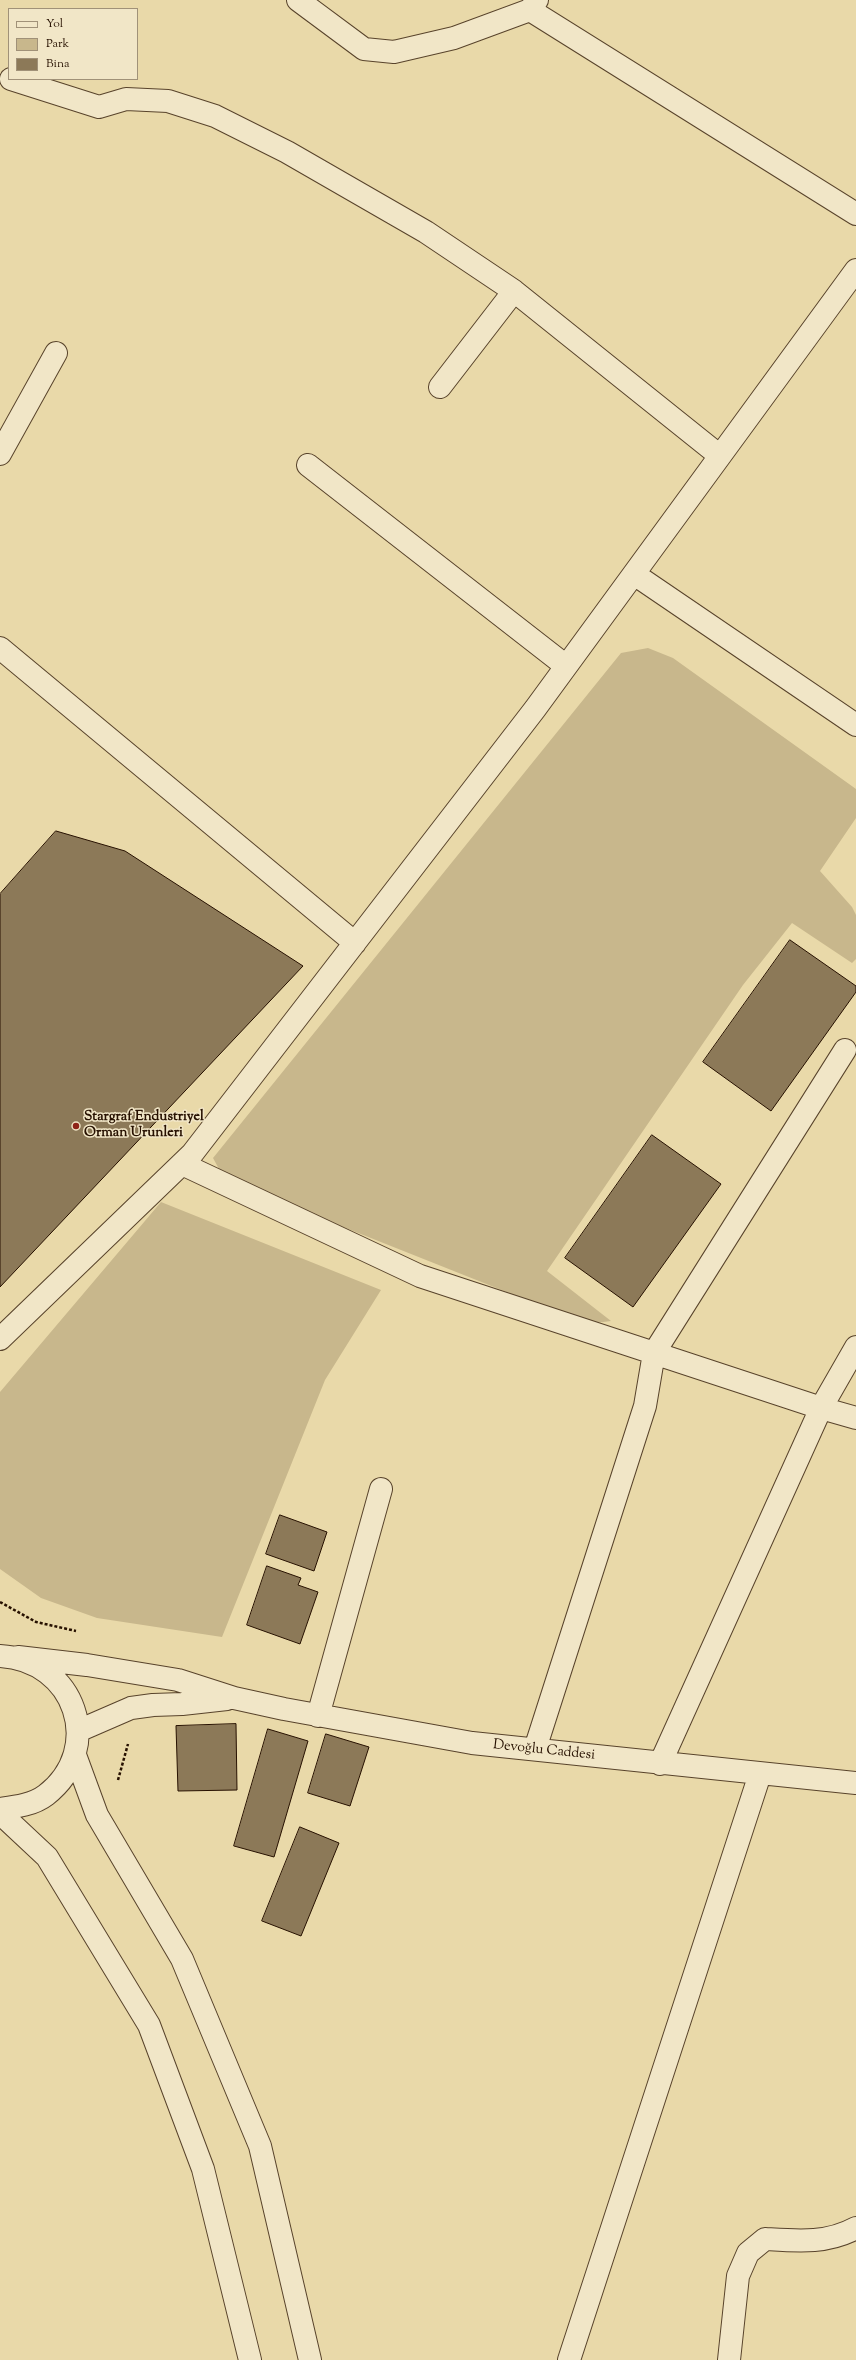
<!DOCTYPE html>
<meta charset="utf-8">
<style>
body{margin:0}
#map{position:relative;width:856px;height:2360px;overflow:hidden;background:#e9d9a9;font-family:"Sorts Mill Goudy",serif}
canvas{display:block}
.legend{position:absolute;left:8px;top:8px;width:130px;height:72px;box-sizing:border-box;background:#f1e6c7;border:1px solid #a09178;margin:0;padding:5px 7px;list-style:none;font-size:12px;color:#271101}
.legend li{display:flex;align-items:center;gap:8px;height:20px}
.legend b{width:20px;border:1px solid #a09178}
</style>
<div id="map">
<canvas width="856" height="2360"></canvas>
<ul class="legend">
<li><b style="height:5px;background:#f1e6c7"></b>Yol</li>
<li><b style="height:11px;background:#c8b78c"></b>Park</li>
<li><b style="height:11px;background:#8c7958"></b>Bina</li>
</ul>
</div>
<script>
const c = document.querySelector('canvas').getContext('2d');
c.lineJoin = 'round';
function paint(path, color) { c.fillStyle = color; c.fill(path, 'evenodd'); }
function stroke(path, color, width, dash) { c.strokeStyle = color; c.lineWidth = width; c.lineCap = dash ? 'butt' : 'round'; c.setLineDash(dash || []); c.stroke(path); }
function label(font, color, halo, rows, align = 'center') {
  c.font = font + ' "Sorts Mill Goudy",serif'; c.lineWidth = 3; c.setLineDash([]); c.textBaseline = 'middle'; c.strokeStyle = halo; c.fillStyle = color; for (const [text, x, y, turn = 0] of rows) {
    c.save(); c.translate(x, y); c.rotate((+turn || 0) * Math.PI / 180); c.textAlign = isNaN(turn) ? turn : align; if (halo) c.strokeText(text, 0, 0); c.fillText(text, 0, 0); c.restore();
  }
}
const green = new Path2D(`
 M648,648L673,658L856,789V818L820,871L852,907L856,915V959L852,963L792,923L743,985L547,1271L611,1321L587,1324L225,1180L213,1158L621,653Z
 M161,1202L381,1290L325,1380L222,1637L97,1618L41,1598L0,1569V1392Z`);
const building = new Path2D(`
 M56,831L125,851L303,966L0,1287V894Z
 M790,940L856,986V992L771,1111L703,1062Z
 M652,1135L721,1184L633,1307L565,1258Z
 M280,1515L327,1532L314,1571L266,1554Z
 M267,1566L301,1578L298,1585L318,1592L300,1644L247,1625Z
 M236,1724L237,1790L178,1791L176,1726Z
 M268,1729L308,1741L274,1857L234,1846Z
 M326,1734L369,1747L350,1806L308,1793Z
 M300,1827L339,1843L301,1936L262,1921Z`);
const path = new Path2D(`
 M0,1602L36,1622L76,1631
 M118,1780L128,1744`);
const minor = new Path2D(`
 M298,0L364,49L394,52L454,38L530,10L537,0
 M530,10L856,214
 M11,79L99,107L126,99L168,101L215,116L287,152L426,232L514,291L720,456
 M440,387L514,291
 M0,454L56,353
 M308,465L566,666
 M634,574L856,725
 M0,648L355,943
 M182,1164L420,1276L821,1408L856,1418
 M0,1339L192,1154L535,709L856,270
 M0,1656C75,1660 106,1748 46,1795C33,1805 15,1807 0,1809
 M18,1657L87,1665L178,1680L234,1698L284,1709L472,1743L856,1783
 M318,1716L381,1489
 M78,1731L131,1708L153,1705L182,1704L227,1699
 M535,1749L645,1406L654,1353L845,1050
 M75,1755L97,1815L182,1959L260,2146L310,2360
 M660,1764L821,1408L856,1347
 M0,1813L47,1857L149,2025L203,2169L250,2360
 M569,2360L760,1774
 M729,2360L738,2276L748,2253L765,2239C797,2241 827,2244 856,2228`);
const markers = [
 [76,1126,4,"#8f2418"]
];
const poiNames = [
 ["Stargraf Endustriyel",84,1118],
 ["Orman Urunleri",84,1134]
];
const streetNames = [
 ["Devoğlu Caddesi",544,1751,6]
];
paint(green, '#c8b78c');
paint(building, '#8c7958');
stroke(building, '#271101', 1);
stroke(minor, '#58432b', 24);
stroke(path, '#271101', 2.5, [3, 2]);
stroke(minor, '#f1e6c7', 22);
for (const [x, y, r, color] of markers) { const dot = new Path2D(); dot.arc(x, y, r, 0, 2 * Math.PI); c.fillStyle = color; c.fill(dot); stroke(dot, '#f1e6c7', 1.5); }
label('bold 14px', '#271101', '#f1e6c7', poiNames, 'left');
label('14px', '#271101', '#f1e6c7', streetNames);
</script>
